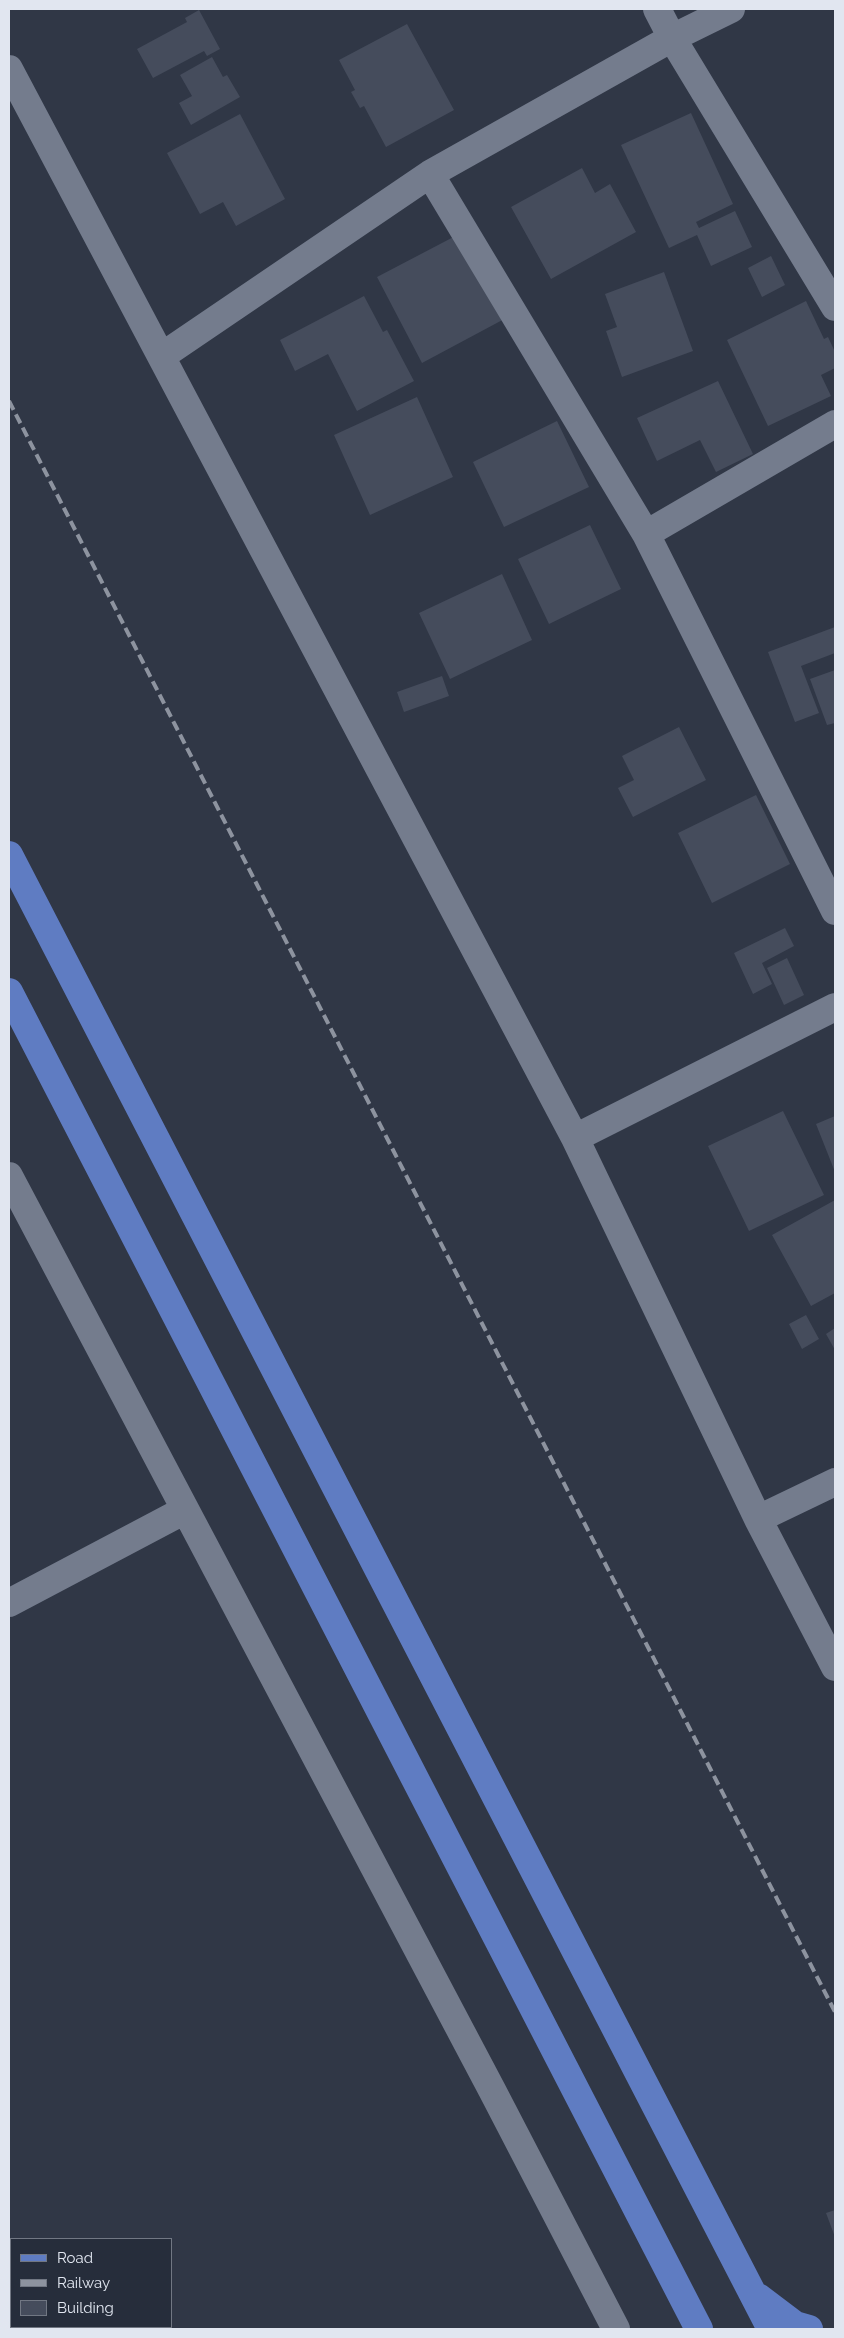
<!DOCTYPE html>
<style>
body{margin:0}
#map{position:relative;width:844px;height:2338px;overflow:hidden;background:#303746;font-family:Raleway,sans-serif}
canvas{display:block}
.frame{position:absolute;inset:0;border:10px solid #e1e6f0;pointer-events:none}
.legend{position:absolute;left:10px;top:2238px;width:162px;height:90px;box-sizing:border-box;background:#262d3b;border:1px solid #717783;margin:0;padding:6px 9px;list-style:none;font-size:15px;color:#e1e6f0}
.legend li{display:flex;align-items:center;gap:10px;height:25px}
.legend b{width:25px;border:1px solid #717783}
</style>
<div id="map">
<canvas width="844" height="2338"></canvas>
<div class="frame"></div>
<ul class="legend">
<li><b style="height:6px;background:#5f7cc2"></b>Road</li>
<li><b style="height:6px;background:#8d939f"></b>Railway</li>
<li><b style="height:14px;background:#454c5c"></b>Building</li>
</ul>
</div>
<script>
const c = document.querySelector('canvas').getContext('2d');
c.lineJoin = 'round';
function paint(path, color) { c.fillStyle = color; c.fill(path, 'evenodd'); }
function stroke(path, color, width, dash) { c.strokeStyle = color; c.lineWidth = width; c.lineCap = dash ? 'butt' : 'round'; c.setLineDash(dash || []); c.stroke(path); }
const building = new Path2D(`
 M199,10L220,49L207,56L204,51L153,78L137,49L187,22L185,18Z
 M407,24L454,110L386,147L364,106L360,108L351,92L355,90L339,60Z
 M212,57L223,77L227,75L240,97L191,125L179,103L192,96L180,75Z
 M691,113L733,204L696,222L699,228L735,211L752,247L711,266L697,235L669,248L621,145Z
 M240,114L285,199L236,226L223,202L200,214L167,153Z
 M582,168L595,193L610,184L636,232L551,279L511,207Z
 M463,232L508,317L422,363L377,277Z
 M771,256L785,285L762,297L748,268Z
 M664,272L693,351L622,377L606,331L617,327L605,294Z
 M364,296L383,332L387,330L414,381L357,411L328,354L295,371L280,340Z
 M806,301L824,339L828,337L835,352V368L821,375L831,396L768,426L727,340Z
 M718,381L753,454L716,472L700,440L657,461L637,418Z
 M417,397L453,477L370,515L334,435Z
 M557,421L589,487L504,527L473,462Z
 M590,525L621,589L549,624L518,559Z
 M502,574L532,640L450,679L419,613Z
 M835,627V653L801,666L819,713L795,722L768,652Z
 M835,670V723L827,725L810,679Z
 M442,676L449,696L404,712L397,692Z
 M679,727L706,780L633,817L618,788L634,780L622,756Z
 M756,795L790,864L712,903L678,833Z
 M785,928L794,946L762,963L772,984L753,994L734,953Z
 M787,958L804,995L784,1005L767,968Z
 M783,1111L824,1195L749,1231L708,1146Z
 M835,1116V1172L816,1124Z
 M835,1200V1293L811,1306L772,1235Z
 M806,1315L819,1339L802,1349L789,1324Z
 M835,1328V1350L826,1334Z
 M835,2210V2237L826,2213Z`);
const minor = new Path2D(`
 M657,9L672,38L835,307
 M9,69L575,1138L758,1519L835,1667
 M430,174L646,534L835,911
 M162,356L430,174L672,38L731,9
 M646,534L835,424
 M575,1138L835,1007
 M9,1176L492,2090L616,2329
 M758,1519L835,1482
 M9,1603L185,1510`);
const primary = new Path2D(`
 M9,855L771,2329
 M9,992L699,2329
 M758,2297L795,2325L809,2329`);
const rail = new Path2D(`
 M9,401L835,2012`);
paint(building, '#454c5c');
stroke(minor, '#747c8d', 28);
stroke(primary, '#5f7cc2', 28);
stroke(rail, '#8d939f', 4, [10, 5]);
</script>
